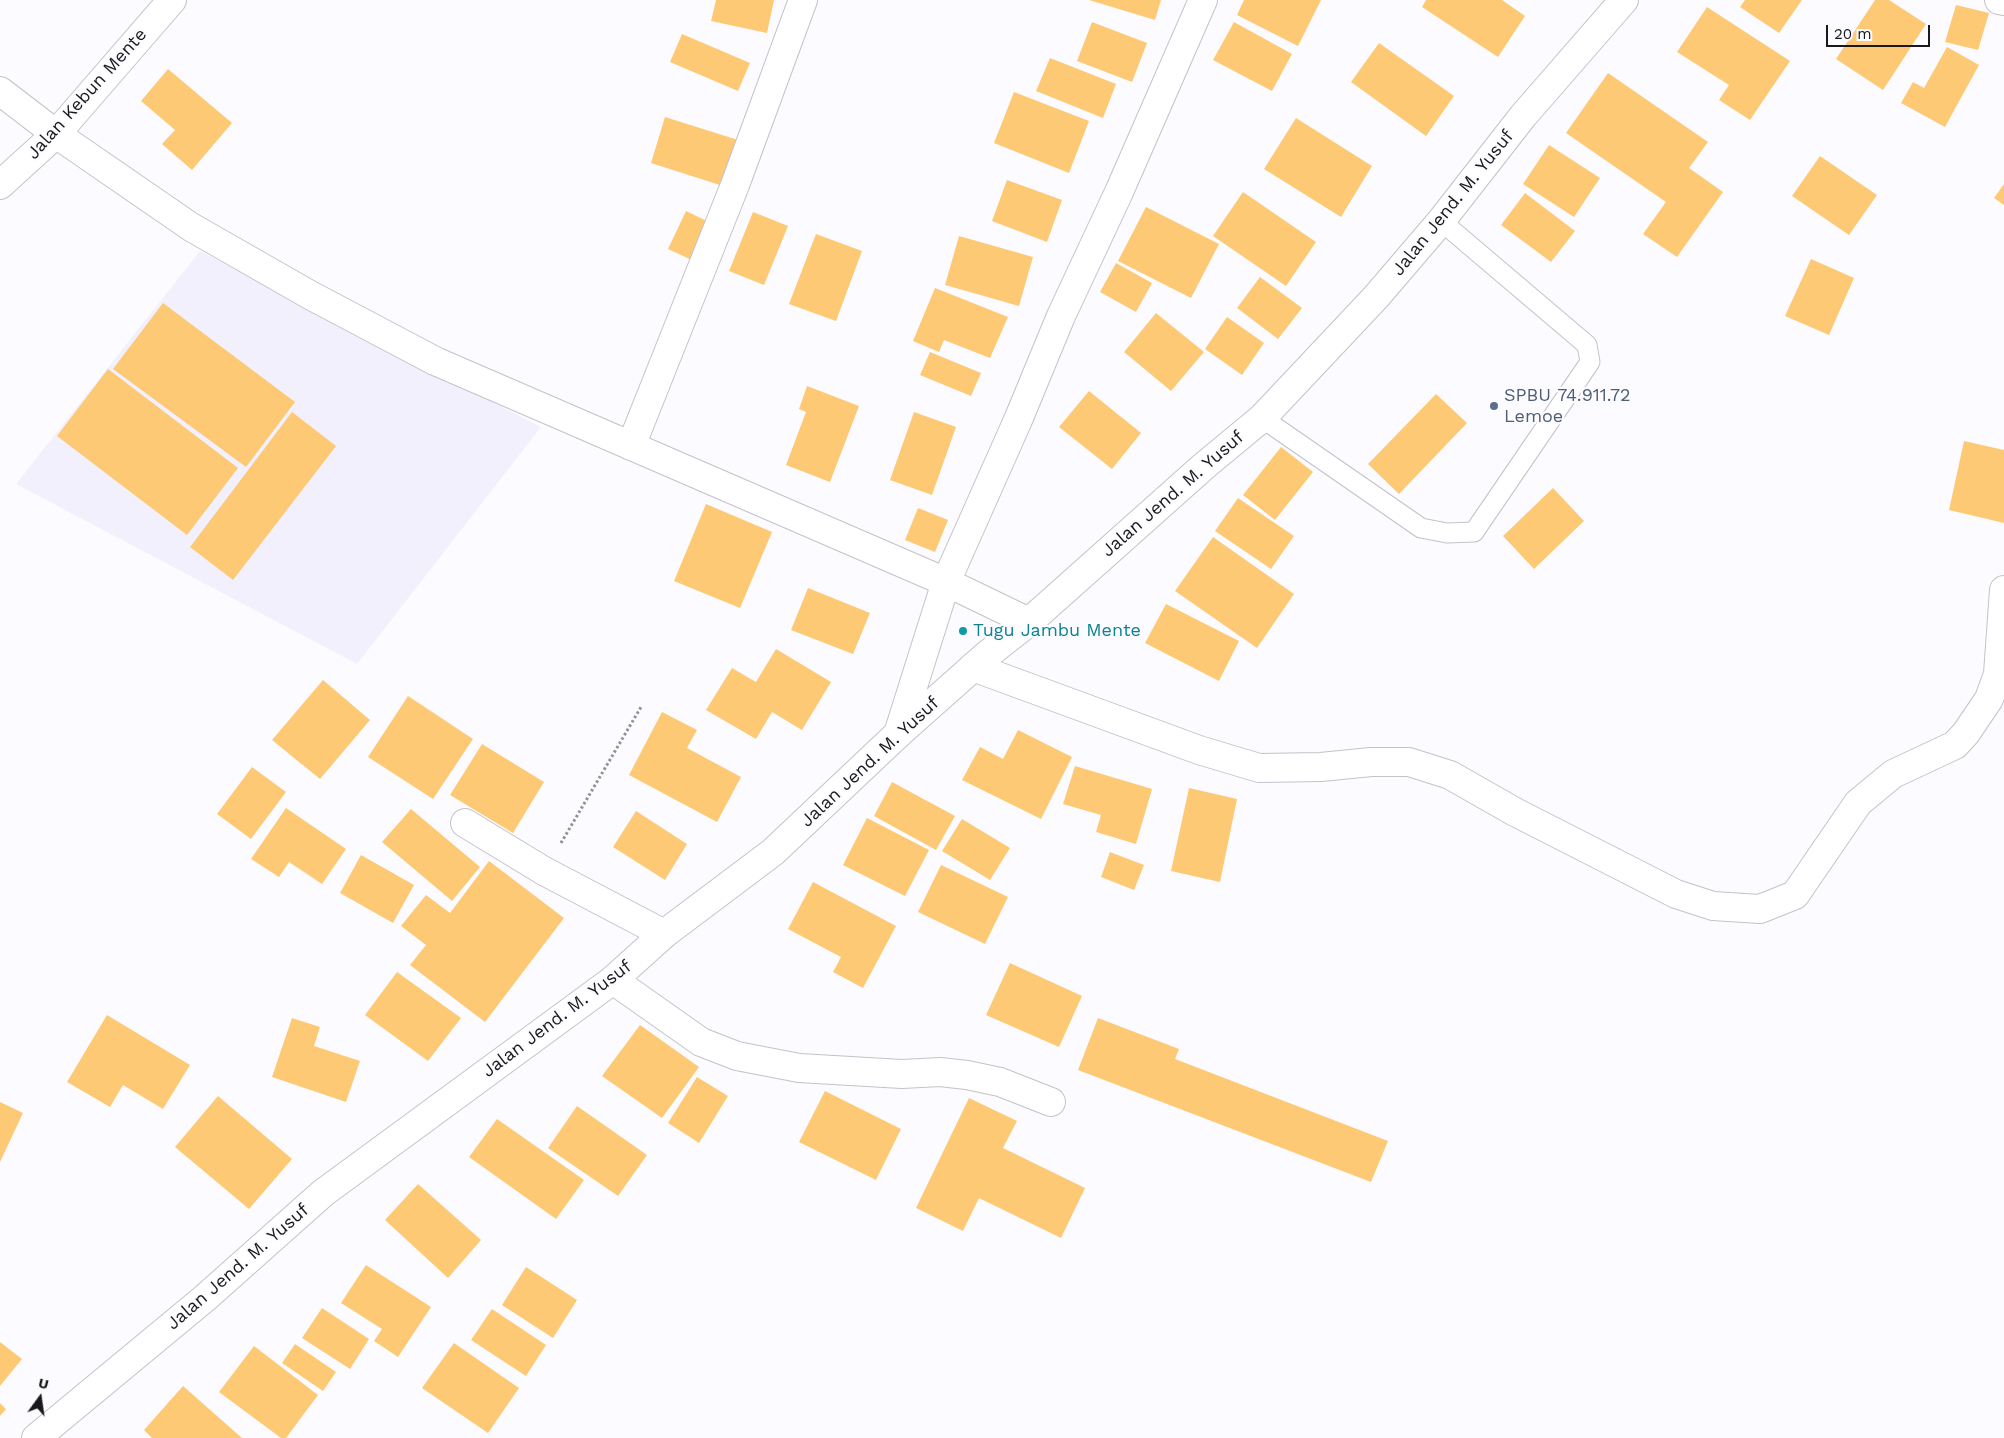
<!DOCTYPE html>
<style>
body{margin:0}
#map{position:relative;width:2004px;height:1438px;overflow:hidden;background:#fcfbff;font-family:"Work Sans",sans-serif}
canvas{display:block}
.north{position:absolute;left:15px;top:1373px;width:50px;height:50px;-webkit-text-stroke:4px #fcfbff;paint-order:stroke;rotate:14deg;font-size:14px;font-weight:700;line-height:20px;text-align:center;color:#19191c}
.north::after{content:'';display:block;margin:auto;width:18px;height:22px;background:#19191c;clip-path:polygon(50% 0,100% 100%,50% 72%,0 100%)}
.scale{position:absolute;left:1826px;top:25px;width:104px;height:22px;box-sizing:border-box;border:2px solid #19191c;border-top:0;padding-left:6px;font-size:15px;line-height:18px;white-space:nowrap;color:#19191c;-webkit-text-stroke:4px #fcfbff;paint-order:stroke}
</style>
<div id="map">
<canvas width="2004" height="1438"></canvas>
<div class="north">U</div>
<div class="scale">20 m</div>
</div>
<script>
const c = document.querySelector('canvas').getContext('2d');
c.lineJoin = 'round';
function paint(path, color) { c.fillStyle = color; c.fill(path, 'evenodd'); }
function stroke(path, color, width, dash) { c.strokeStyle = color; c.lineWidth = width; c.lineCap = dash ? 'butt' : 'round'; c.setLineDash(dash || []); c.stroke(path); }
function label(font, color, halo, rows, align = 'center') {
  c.font = font + ' "Work Sans",sans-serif'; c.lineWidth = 4.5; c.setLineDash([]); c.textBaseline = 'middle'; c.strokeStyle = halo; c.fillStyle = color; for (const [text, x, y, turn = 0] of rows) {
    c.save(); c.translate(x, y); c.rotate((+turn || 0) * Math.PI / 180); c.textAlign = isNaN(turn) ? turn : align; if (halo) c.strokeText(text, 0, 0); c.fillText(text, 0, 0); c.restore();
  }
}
const built = new Path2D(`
 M200,251L541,427L357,664L16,484Z`);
const building = new Path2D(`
 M716,0H774L767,33L711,21Z
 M1089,0H1161L1155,20Z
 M1244,0H1321L1298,46L1237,15Z
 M1426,0H1502L1525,16L1498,57L1422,7Z
 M1745,0H1802L1779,33L1740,7Z
 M1875,0H1889L1926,24L1883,90L1836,59Z
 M1956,5L1989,13L1978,50L1945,42Z
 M1707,7L1790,61L1750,120L1719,100L1729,85L1677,52Z
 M1092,22L1147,43L1132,82L1077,61Z
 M1234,22L1292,54L1272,91L1213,60Z
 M682,34L750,63L738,91L670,62Z
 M1379,43L1454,96L1426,136L1351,82Z
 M1947,47L1979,65L1945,127L1901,103L1913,82L1924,88Z
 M1050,58L1116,84L1103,118L1036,91Z
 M168,69L232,123L192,170L162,144L175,130L141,101Z
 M1608,73L1708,142L1689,168L1723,192L1677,257L1643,234L1666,202L1566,133Z
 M1014,92L1089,121L1069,173L994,143Z
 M665,117L738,140L723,186L651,163Z
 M1296,118L1372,166L1341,217L1264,169Z
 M1549,145L1600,178L1574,217L1523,184Z
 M1820,156L1877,195L1849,235L1792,196Z
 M1007,180L1062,200L1047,242L992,221Z
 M2004,184V205L1994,198Z
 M1243,192L1316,242L1286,286L1213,236Z
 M1525,193L1575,231L1551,262L1501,225Z
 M1146,207L1219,244L1191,298L1118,261Z
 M686,211L711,223L694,261L668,249Z
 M753,212L788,226L764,285L729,271Z
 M816,234L862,251L836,321L789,304Z
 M959,236L1033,257L1019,306L945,285Z
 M1811,259L1854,278L1829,335L1785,316Z
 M1116,263L1152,283L1136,312L1100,292Z
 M1260,277L1302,308L1278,339L1237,308Z
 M935,288L1008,317L990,358L944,340L939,352L913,341Z
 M163,303L295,402L246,467L113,369Z
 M1156,313L1204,352L1171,391L1124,352Z
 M1227,317L1264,343L1242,375L1205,349Z
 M930,352L981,373L971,396L920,375Z
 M108,369L238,468L187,535L57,436Z
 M807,386L859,406L830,482L786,465L806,412L799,409Z
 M1089,391L1141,433L1112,469L1059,427Z
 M1436,394L1467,423L1399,494L1368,464Z
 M292,412L336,446L233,580L190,547Z
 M914,412L956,427L932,495L890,480Z
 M1964,441L2004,450V523L1949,510Z
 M1281,447L1313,472L1275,520L1243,495Z
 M1553,488L1584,521L1534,569L1503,536Z
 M1238,498L1294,536L1271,569L1215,531Z
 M706,504L772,532L740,608L674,581Z
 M918,508L948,520L935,552L905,540Z
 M1213,537L1294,594L1257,648L1175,591Z
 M808,588L870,613L853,654L791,630Z
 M1166,604L1239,641L1219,681L1145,643Z
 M776,649L831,682L802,730L772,712L756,739L706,710L732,668L756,682Z
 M323,680L370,720L320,779L272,740Z
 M408,696L473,739L433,799L368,757Z
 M662,712L697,730L687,748L741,777L717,822L629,775Z
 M1018,730L1072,757L1041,819L962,780L980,747L1003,759Z
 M482,744L544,782L513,833L450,795Z
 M1075,766L1152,789L1136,844L1096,832L1101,815L1063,804Z
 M252,767L286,792L251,839L217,814Z
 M892,782L955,816L936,850L874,816Z
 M1189,788L1237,799L1220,882L1171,871Z
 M286,808L346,849L322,884L289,862L279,877L251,859Z
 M411,809L480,867L452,901L382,842Z
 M636,811L687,844L665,880L613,847Z
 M867,818L929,850L905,896L843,865Z
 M962,819L1010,848L990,880L942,851Z
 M1110,852L1144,865L1134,890L1101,877Z
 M361,855L414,885L393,923L340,893Z
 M489,861L564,918L485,1022L410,965L426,945L401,926L426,895L450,913Z
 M941,865L1008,897L985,944L918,912Z
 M813,882L896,926L863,988L833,972L841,957L788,929Z
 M1010,963L1082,996L1059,1047L986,1015Z
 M397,972L461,1018L428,1061L365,1015Z
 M107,1015L190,1065L163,1109L123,1085L110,1107L67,1082Z
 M292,1018L320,1027L314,1046L360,1061L346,1102L272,1077Z
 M1098,1018L1179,1049L1175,1059L1388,1141L1371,1182L1078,1070Z
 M640,1025L699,1067L662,1118L602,1076Z
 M697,1077L728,1096L699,1143L668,1123Z
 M825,1091L901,1129L876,1180L799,1142Z
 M218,1096L292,1159L249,1209L175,1147Z
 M969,1098L1017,1121L1003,1148L1085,1188L1061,1238L979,1198L963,1231L916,1208Z
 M0,1102L23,1113L0,1162Z
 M577,1106L647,1155L618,1196L548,1148Z
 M497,1119L584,1180L556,1219L469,1157Z
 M418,1184L481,1240L448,1278L385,1220Z
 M366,1265L431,1307L398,1357L374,1341L382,1329L341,1303Z
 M526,1267L577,1300L553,1338L502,1305Z
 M322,1308L369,1339L350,1369L302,1338Z
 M492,1309L546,1345L526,1376L471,1340Z
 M0,1342L22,1359L0,1386Z
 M454,1343L519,1388L488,1433L422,1388Z
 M295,1344L336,1372L323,1391L282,1363Z
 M254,1346L318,1395L286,1438H281L219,1392Z
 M183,1386L242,1438H152L144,1430Z
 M0,1403L6,1409L0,1416Z`);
const path = new Path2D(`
 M561,843L641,707`);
const service = new Path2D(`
 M1262,418L1421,528L1447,533L1474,532L1590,362L1587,345L1441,221`);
const minor = new Path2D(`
 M1999,0L2004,1
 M0,91L56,134L191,227L310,295L435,361L946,582L1029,622
 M0,185L56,134L172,0
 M631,446L735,185L803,0
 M973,667L1199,750L1259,768L1321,767L1371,762H1409L1450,775L1515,812L1676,894L1713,906L1760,909L1795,895L1858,803L1893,774L1955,745L1966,733L1989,699L1998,674L2004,590
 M898,734L946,582L1018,420L1061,316L1119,192L1203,0
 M465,823L544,871L664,934
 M613,980L701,1042L737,1056L799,1068L902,1074L940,1072L967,1075L1000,1082L1051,1102`);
const trunk = new Path2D(`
 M36,1438L205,1298L323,1193L613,980L664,934L773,852L898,734L988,654L1029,622L1204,466L1262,418L1376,297L1441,221L1523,116L1624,0`);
const markers = [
 [1494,406,5,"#5c6f8a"],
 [963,631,5,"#0f9aa8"]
];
const streetNames = [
 ["Jalan Kebun Mente",87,94,-48],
 ["Jalan Jend. M. Yusuf",1453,203,-51],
 ["Jalan Jend. M. Yusuf",1173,494,-41],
 ["Jalan Jend. M. Yusuf",870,762,-43],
 ["Jalan Jend. M. Yusuf",557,1019,-37],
 ["Jalan Jend. M. Yusuf",238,1267,-41]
];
const serviceNames = [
 ["SPBU 74.911.72",1504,396],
 ["Lemoe",1504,417]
];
const cultureNames = [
 ["Tugu Jambu Mente",973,631]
];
paint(built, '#f2f0fd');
paint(building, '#fec974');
stroke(service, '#c3c2cb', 21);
stroke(minor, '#c3c2cb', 30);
stroke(trunk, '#c3c2cb', 30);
stroke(path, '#929195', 3, [2.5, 2.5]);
stroke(service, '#fff', 19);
stroke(minor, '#fff', 28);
stroke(trunk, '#fff', 28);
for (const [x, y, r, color] of markers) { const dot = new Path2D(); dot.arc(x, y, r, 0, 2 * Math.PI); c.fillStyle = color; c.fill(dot); stroke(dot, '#fcfbff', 2); }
label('18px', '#19191c', '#fcfbff', streetNames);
label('18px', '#4e5e75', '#fcfbff', serviceNames, 'left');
label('18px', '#0d838f', '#fcfbff', cultureNames, 'left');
</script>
